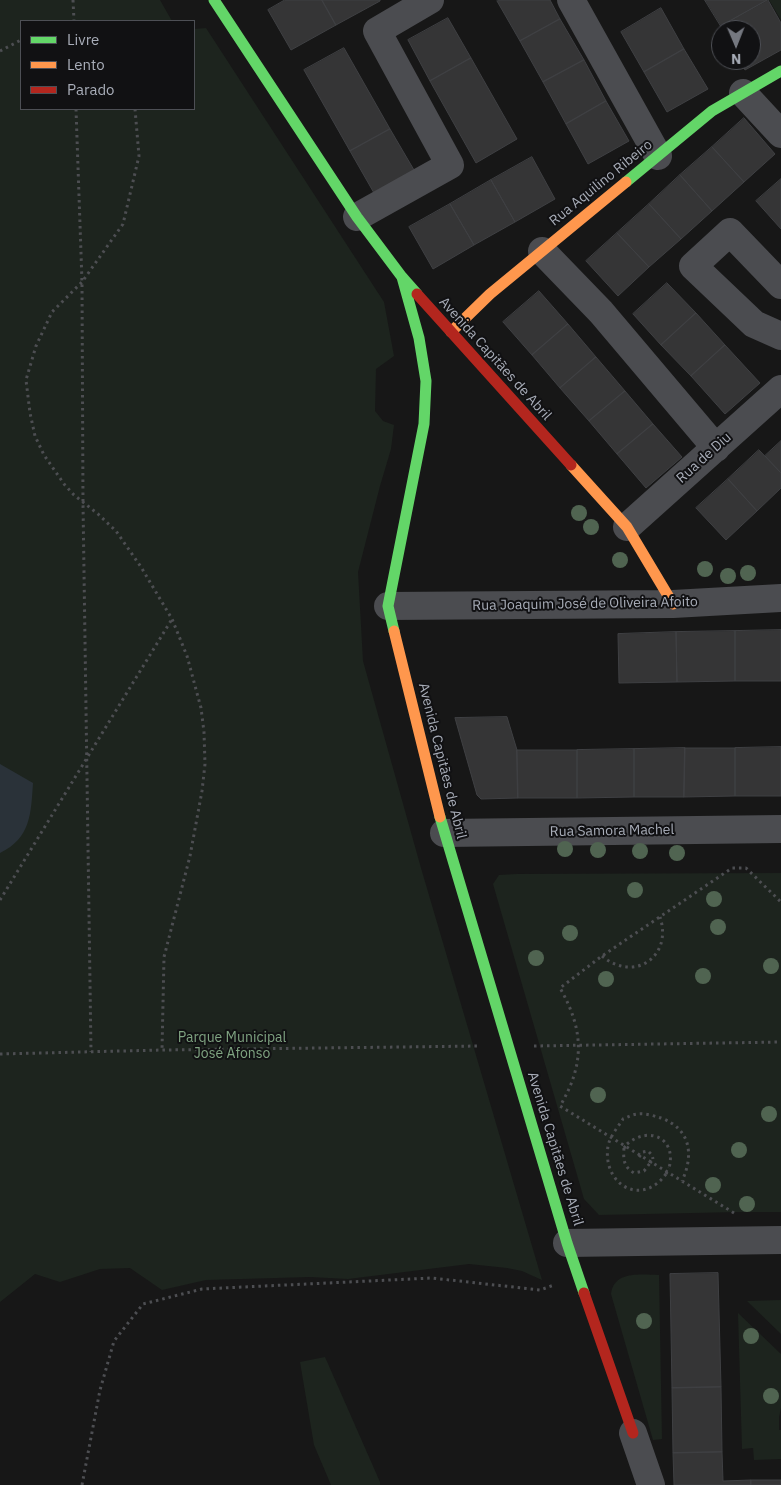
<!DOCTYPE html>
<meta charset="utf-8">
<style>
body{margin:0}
#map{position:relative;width:781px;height:1485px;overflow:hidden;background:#171717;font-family:"IBM Plex Sans",sans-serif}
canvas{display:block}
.legend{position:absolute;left:20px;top:20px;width:175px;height:90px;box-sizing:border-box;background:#111113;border:1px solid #4d4f55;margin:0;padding:6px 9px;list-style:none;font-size:15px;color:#a8adb8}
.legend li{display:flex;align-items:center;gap:10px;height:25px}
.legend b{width:25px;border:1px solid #4d4f55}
.north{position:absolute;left:711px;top:20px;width:50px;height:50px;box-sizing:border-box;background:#111113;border:1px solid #4d4f55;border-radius:50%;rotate:179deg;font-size:14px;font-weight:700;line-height:20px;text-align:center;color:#a8adb8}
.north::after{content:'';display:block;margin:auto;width:18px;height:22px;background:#757880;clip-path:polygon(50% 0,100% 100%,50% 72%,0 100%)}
</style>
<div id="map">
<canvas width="781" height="1485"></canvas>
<ul class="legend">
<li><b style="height:6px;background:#63d668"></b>Livre</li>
<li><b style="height:6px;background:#ff974d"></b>Lento</li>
<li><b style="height:6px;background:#b3261e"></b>Parado</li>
</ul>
<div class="north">N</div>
</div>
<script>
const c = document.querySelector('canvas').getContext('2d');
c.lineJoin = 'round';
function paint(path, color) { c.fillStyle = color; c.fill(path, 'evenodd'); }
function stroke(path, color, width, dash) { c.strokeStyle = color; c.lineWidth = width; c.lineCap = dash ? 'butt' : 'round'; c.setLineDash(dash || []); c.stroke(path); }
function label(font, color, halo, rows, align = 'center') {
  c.font = font + ' "IBM Plex Sans",sans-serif'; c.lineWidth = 4; c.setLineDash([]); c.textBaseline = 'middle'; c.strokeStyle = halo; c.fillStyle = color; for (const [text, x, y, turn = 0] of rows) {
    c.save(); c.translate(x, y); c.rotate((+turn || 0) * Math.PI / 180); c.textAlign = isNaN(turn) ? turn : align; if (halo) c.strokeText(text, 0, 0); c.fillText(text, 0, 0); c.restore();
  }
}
const green = new Path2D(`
 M0,0H160L172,21H21V109H194V29L206,28L384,302L394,356L376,369L375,411L383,421L394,425L391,449L380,486L358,572L363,661L421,868L542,1280L522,1271L507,1268L469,1264L348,1279L310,1277L206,1280L162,1290L130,1268L100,1269L60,1282L35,1274L0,1302Z
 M769,0H781V20Z
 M781,873V1212H739L599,1215L584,1199L493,884L499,875L517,874Z
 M659,1275L662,1439L653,1440L611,1294C614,1270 642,1275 659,1275Z
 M781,1300V1334L747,1301Z
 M738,1313L781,1354V1408L779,1417V1430H781V1459L754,1460L753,1448L742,1449Z
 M325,1357L380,1482V1485H331L314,1445L300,1362Z`);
const water = new Path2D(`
 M0,764L33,783C31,813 31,838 0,853Z`);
const building = new Path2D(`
 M285,0H322L336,25L291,50L268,10Z
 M322,0H380V1L336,25Z
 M498,0H550L560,19L520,41L497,1Z
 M705,0H767L721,26Z
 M768,0L781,23V50L745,70L740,60H751V30H723L721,26Z
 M661,8L684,49L644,72L621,32Z
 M448,18L471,58L430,81L408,40Z
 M560,19L584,60L543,82L520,41Z
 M344,48L390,129L350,151L304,70Z
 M684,49L708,89L667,112L644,72Z
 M471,58L517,139L476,163L430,81Z
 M584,60L606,101L566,124L543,82Z
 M606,101L629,141L588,164L566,124Z
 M744,118L775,154L744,182L712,147Z
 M390,129L414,170L374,193L350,151Z
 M712,147L744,182L712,211L680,175Z
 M532,157L555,199L515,222L491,180Z
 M680,175L712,211L681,239L649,204Z
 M781,179V229L756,201Z
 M491,180L515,222L474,245L450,204Z
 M450,204L474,245L433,269L409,227Z
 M649,204L681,239L649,267L617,233Z
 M617,233L649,267L618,296L586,261Z
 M667,283L696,313L661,345L633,314Z
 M539,291L568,324L532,355L503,322Z
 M696,313L725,345L691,376L661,345Z
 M568,324L596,357L560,388L532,355Z
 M725,345L760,383L725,414L691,376Z
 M596,357L625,391L589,421L560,388Z
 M625,391L653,424L617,454L589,421Z
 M653,424L682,457L646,488L617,454Z
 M781,441V473L765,456Z
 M759,450L781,473V488L757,511L728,479Z
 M728,479L757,511L726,540L696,508Z
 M781,630V681H735V631Z
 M735,631V681L677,682L676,632Z
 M676,632L677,682L619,683L618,634Z
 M507,717L517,750L518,798L481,799L477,795L455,718Z
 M781,747V796H735V748Z
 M685,748H735V796L684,797Z
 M685,748L684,797H634V749Z
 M634,749V797L577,798V750Z
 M517,750H577V798H518Z
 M718,1273L721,1387L672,1388L670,1274Z
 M721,1387L722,1452L673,1453L672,1388Z
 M722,1452L723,1481L751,1480V1485H674L673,1453Z
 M751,1480H781V1485H751Z`);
const path = new Path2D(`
 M73,0L74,21
 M0,51L21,40
 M76,109L82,282L83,503L91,1052
 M135,109L139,156L123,224L82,282L52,312L36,346L26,380L30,413L35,436L44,455L64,484L74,495L98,514L116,531L141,567L172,619L187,656L201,708L204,732L205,764L202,791L190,856L164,957L162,1050
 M0,900L172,619
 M602,956C634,983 673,957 660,917
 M534,1046L781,1042
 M0,1054L162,1050L480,1046
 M627,1144C650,1125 677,1139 669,1168
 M624,1148C623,1160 624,1167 634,1173L644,1171L650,1163
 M643,1152L648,1151L652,1155L653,1159
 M666,1174C641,1208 602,1184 608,1146C610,1136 618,1127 623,1119C628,1117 633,1114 638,1114C645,1113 654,1116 661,1118C691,1129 694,1155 682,1181
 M734,1213L560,1106C585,1064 584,1030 560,988L602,956L732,868H746L781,902
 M82,1485L100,1390L114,1341L143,1304L202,1289L432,1278L540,1290L554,1285`);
const street = new Path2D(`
 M571,0L658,156
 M743,93L781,134
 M357,217L450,165L377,31L430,0
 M542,251L601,312L716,448
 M781,285L730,232L693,266L754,324L781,336
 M627,527L781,389
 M388,606L673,604L781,598
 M444,833L781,829
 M567,1243L781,1240
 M633,1433L651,1485`);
const fast = new Path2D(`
 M214,0L357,217L402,277L417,294
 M626,182L712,111L781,71
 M394,631L388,606L424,424L426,381L419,338L402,277
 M440,817L567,1243L584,1293`);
const slow = new Path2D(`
 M451,332L490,294L626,182
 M571,465L627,527L673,604
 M394,631L440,817`);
const jam = new Path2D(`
 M417,294L571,465
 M584,1293L633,1433`);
const pathBridge = new Path2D(`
 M624,1148L627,1144
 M639,1157L643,1152
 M650,1163L653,1159
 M666,1174L669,1168`);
const trees = [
 [579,513],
 [591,527],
 [620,560],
 [705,569],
 [748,573],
 [728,576],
 [565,849],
 [598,850],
 [640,851],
 [677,853],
 [635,890],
 [714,899],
 [718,927],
 [570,933],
 [536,958],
 [771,966],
 [703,976],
 [606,979],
 [598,1095],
 [769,1114],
 [739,1150],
 [713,1185],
 [747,1204],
 [644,1321],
 [751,1336],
 [771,1396]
];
const streetNames = [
 ["Rua Aquilino Ribeiro",601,183,-39],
 ["Avenida Capitães de Abril",495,359,48],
 ["Rua de Diu",704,458,-42],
 ["Rua Joaquim José de Oliveira Afoito",585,604,-1],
 ["Avenida Capitães de Abril",442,761,76],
 ["Rua Samora Machel",612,831,-1],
 ["Avenida Capitães de Abril",555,1149,73]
];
const parkNames = [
 ["Parque Municipal",232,1038],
 ["José Afonso",232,1054]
];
paint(green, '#1d241e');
paint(water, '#2a3239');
paint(building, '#353536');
stroke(building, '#3f4043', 1);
stroke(path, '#4d4e52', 3, [2.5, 4]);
stroke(street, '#4b4c50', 28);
stroke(fast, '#63d668', 11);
stroke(slow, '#ff974d', 11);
stroke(jam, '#b3261e', 11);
stroke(pathBridge, '#4d4e52', 3, [2.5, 4]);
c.fillStyle = '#506451';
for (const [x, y] of trees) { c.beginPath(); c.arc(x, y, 8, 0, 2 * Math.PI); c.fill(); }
label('14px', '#a8adb8', '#111113', streetNames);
label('14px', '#7fa381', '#111113', parkNames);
</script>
